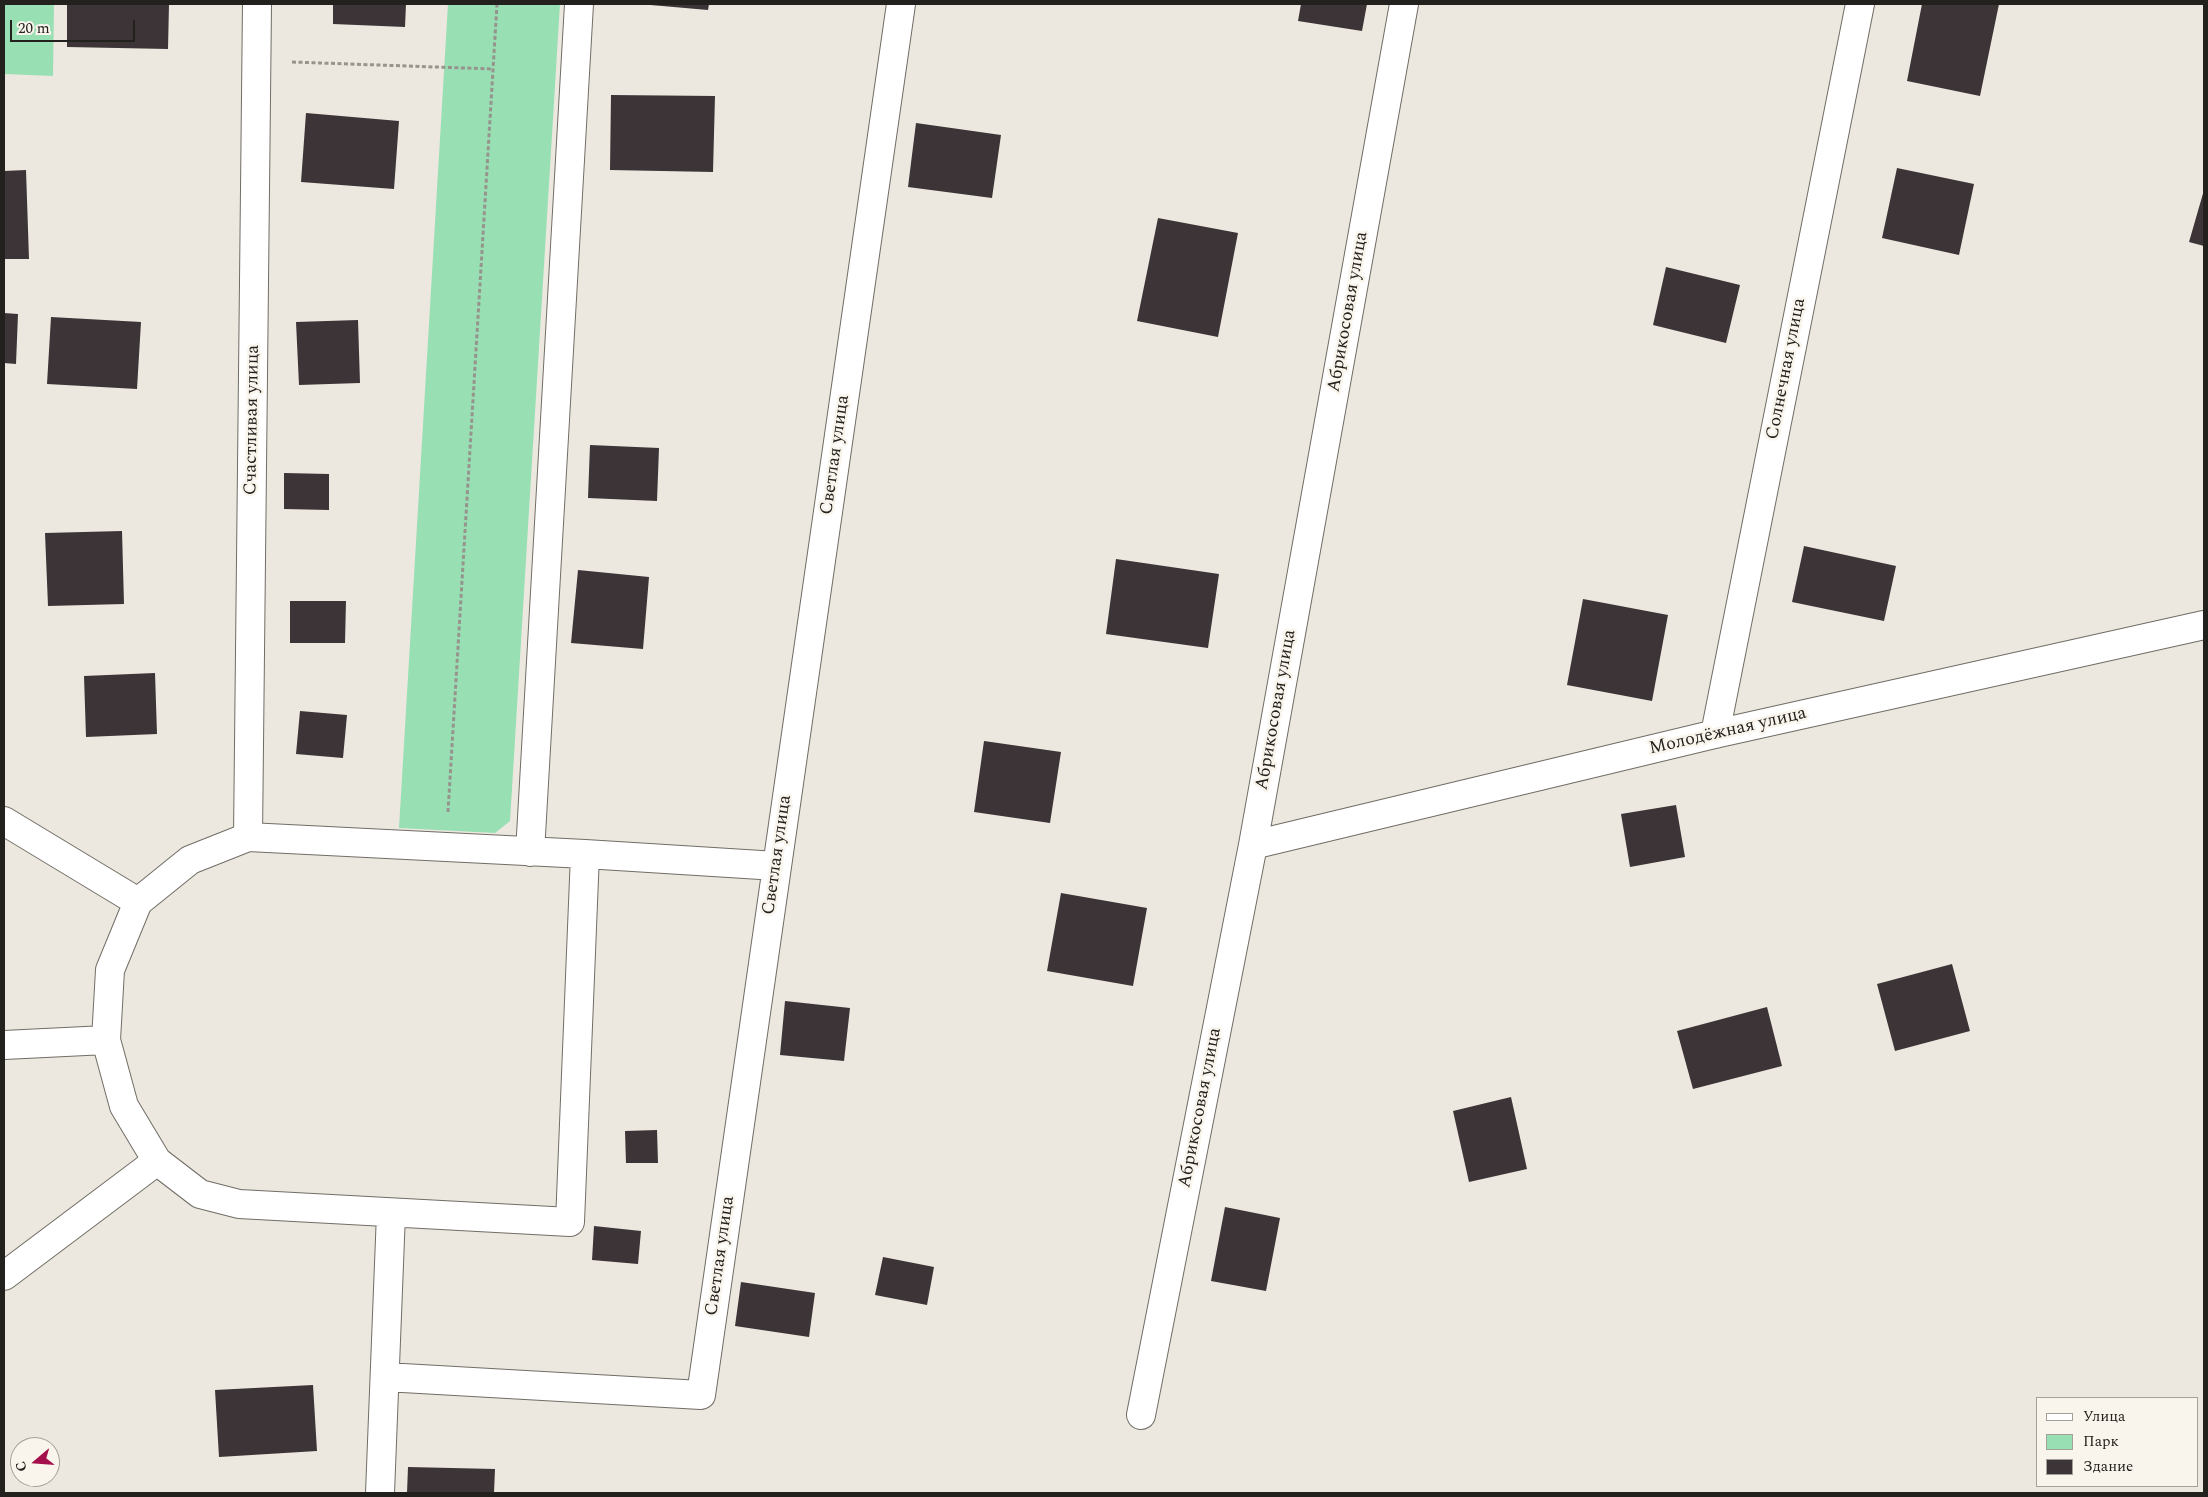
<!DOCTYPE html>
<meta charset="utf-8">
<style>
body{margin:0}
#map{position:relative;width:2208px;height:1497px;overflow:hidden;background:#ece8df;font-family:Spectral,serif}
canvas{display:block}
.frame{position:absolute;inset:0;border:5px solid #23211e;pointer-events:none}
.legend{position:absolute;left:2036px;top:1397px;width:162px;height:90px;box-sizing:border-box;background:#faf5ec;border:1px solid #a4a09a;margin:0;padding:6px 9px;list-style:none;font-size:15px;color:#23211e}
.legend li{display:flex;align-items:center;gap:10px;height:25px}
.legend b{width:25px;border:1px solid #a4a09a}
.north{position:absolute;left:10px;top:1437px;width:50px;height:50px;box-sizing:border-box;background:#faf5ec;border:1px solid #a4a09a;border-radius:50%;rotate:252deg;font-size:14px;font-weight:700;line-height:20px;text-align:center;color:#23211e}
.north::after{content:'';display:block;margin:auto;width:18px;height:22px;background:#a5104c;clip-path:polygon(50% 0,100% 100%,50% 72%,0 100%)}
.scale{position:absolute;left:10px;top:20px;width:125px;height:22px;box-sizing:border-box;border:2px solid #23211e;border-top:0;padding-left:6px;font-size:15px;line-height:18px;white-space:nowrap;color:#23211e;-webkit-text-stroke:4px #faf5ec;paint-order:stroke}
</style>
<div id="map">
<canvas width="2208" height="1497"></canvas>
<div class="frame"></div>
<ul class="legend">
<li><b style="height:6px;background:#fff"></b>Улица</li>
<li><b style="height:14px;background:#98dfb4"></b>Парк</li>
<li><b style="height:14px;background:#3c3437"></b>Здание</li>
</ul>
<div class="north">С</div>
<div class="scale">20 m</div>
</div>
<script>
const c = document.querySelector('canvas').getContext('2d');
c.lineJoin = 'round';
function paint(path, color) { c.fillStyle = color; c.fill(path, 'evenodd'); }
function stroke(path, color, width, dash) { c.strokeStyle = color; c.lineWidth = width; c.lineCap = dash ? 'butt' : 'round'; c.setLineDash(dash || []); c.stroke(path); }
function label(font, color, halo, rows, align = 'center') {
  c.font = font + ' Spectral,serif'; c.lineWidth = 5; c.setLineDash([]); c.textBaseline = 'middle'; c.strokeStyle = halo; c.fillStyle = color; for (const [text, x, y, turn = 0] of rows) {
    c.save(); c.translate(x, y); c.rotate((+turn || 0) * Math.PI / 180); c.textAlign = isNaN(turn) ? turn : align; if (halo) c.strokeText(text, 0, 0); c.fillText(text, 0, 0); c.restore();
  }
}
const green = new Path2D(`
 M4,4H54L53,76L4,74Z
 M448,4H560L510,821L495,833L399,828Z`);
const building = new Path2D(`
 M67,4H169L168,49L67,47Z
 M333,4H406L405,27L333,24Z
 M639,4H709L708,10Z
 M1301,4H1367L1362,31L1298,21Z
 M1922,4H1999L1980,96L1907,81Z
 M611,95L715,96L713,172L610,170Z
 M306,113L399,121L394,189L301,182Z
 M916,123L1001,135L992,198L908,187Z
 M1897,168L1974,184L1959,255L1882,238Z
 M26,170L29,259H4V171Z
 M2204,190V246L2189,242Z
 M1158,218L1238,233L1218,337L1137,321Z
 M1666,267L1740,285L1726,343L1653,325Z
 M4,313L18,314L16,364L4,363Z
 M51,317L141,322L137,389L47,384Z
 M358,320L360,383L299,385L296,322Z
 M590,445L659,448L657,501L588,498Z
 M284,473L329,474V510L284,509Z
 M122,531L124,604L48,606L45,533Z
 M1804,546L1896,566L1884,621L1792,602Z
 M1116,559L1219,574L1208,648L1106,634Z
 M578,570L649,577L643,649L571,643Z
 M1583,599L1668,615L1652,701L1567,685Z
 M290,601H346L345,643H290Z
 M155,673L157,734L86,737L84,676Z
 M300,711L347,715L343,758L296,754Z
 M984,741L1061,752L1050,823L974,812Z
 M1676,805L1685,857L1630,867L1621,814Z
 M1061,893L1147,908L1133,986L1047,971Z
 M1952,964L1970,1031L1895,1051L1877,984Z
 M785,1001L850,1008L844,1061L780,1055Z
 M1767,1007L1782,1066L1693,1089L1677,1031Z
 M1511,1097L1527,1169L1469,1182L1453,1111Z
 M657,1130L658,1163H626L625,1131Z
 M1225,1207L1280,1218L1266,1291L1211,1281Z
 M594,1226L641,1231L638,1264L592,1260Z
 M883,1257L934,1267L927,1305L875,1295Z
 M741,1282L815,1293L809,1337L735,1326Z
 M313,1385L317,1451L219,1457L215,1390Z
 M408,1467L495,1469L494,1493H407Z`);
const path = new Path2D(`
 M292,62L493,69
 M448,812L497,4`);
const minor = new Path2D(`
 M1715,734L1860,4
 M4,821L138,902
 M248,837L257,4
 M1253,845L1715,734L2204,625
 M530,852L579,4
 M585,854L570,1222L239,1204L200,1194L157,1161L124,1106L106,1040L110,970L138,902L190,860L248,837L585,854L777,866
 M4,1045L106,1040
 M4,1276L157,1161
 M385,1377L701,1395L901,4
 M1141,1415L1253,845L1404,4
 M380,1493L391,1213`);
const streetNames = [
 ["Абрикосовая улица",1349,312,-80],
 ["Солнечная улица",1787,369,-79],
 ["Счастливая улица",253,420,-89],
 ["Светлая улица",836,455,-82],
 ["Абрикосовая улица",1277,710,-80],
 ["Молодёжная улица",1728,732,-13],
 ["Светлая улица",778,855,-82],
 ["Абрикосовая улица",1201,1108,-79],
 ["Светлая улица",721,1256,-82]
];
paint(green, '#98dfb4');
paint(building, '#3c3437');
stroke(minor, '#716d66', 30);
stroke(path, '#97948d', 3, [4, 2.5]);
stroke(minor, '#fff', 28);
label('18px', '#23211e', '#faf5ec', streetNames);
</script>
